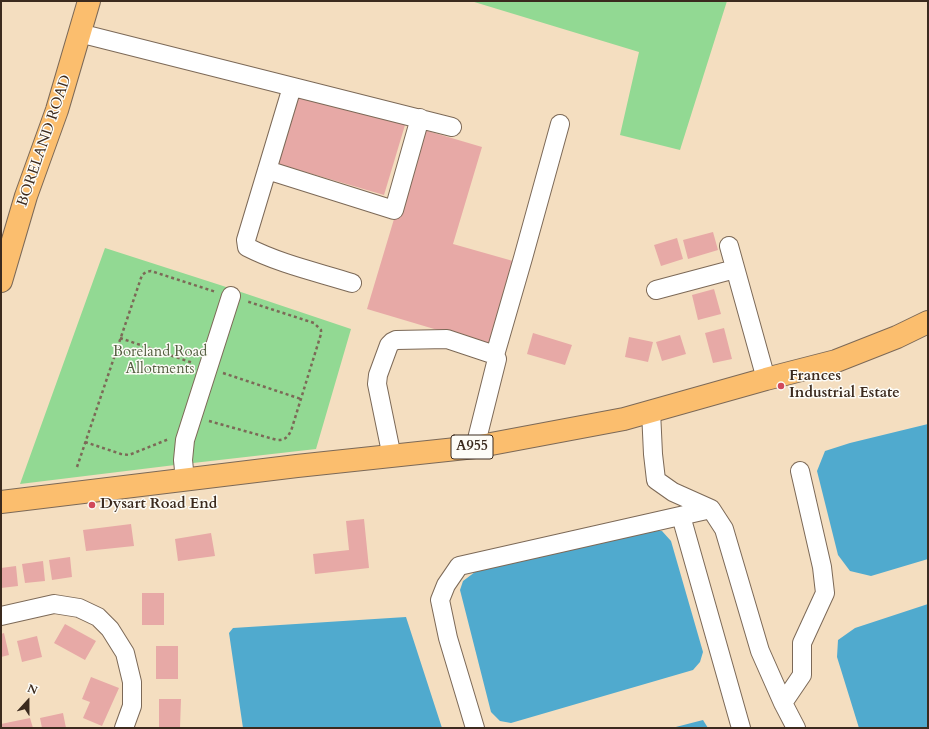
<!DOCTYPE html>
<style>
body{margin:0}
#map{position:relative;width:929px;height:729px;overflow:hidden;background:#f4dec0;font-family:Cardo,serif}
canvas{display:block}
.frame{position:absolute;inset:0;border:2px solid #3b2a1e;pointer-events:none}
.north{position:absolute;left:8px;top:681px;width:40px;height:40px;-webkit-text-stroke:3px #fdfcf7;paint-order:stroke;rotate:21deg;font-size:11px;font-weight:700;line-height:16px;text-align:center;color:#3b2a1e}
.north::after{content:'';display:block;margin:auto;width:14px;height:18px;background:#3b2a1e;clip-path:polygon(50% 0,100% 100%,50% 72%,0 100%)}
</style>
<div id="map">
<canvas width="929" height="729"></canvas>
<div class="frame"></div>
<div class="north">N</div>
</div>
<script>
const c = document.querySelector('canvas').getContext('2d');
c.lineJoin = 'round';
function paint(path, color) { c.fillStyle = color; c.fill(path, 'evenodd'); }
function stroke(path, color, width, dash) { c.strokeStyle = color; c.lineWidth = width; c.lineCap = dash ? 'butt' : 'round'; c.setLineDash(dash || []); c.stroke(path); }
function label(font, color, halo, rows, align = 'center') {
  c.font = font + ' Cardo,serif'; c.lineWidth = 3; c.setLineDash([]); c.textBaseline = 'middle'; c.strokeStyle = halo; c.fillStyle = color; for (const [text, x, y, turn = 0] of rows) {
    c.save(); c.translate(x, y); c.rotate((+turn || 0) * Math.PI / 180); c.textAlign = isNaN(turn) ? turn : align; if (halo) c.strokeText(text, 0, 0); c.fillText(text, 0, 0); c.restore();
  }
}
const green = new Path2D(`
 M471,1H727L680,150L620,135L639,52Z
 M105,248L220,285L351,329L316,449L193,463L189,450L175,465L20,484Z`);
const water = new Path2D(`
 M928,424V559L871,576L850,571L838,555L817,471L825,451L850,443Z
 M649,530L662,531L671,541L703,652L700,662L693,670L511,723L500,721L491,712L460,590L463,581L475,572Z
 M928,604V728H859L837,657L838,640L855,628Z
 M406,617L442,728H243L229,633L233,628Z
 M703,720L708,728H672Z`);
const building = new Path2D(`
 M299,94L405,125L384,195L278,164Z
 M421,129L482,147L453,244L513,261L488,345L367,309Z
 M713,232L718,250L688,259L683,240Z
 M677,238L683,259L661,266L654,245Z
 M714,289L721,314L698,320L692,295Z
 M724,328L732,359L713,363L705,333Z
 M533,333L572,345L565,365L527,354Z
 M680,335L686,354L662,361L656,342Z
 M629,337L653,342L648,362L625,357Z
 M364,519L369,568L315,574L313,554L349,550L346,521Z
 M131,524L134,546L86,551L83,530Z
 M211,533L215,556L178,561L175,539Z
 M70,557L72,577L52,580L49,560Z
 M43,561L45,581L25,583L22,564Z
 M16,566L18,586L1,588V568Z
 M142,593H164V625H142Z
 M65,624L96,641L85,660L54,643Z
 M4,633L9,655L1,657V634Z
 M37,636L42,657L22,662L17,641Z
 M156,646H178V679H156Z
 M91,677L119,688L102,726L83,718L90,702L82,699Z
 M159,699H181L180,728H159Z
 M63,713L66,728H42L40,718Z
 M30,718L33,728H1V724Z`);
const path = new Path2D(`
 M120,338L193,363
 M223,373L301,399
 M209,421L277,440C285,440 287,438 291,431L321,334V330L314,323L246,301
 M85,442L121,454L129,455L169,439
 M77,467L142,275L146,272L151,271L216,292`);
const minor = new Path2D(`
 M79,33L452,127
 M292,87L246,240L247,247C280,264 317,272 352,283
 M267,170L394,210L420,118
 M729,246L766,379
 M656,290L735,269
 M495,355L523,258L560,124
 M651,411L653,454L656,480L673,492L711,509L724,529L760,651L783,703L796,728
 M392,457L377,384L378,375L389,345L392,342L396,340L447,339L495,355L497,359L475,447
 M185,480L183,460L185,440L231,296
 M681,516L741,728
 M1,616L54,604L79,608L98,617L110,629L125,653L132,682V706L124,728
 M783,703L802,675V643L825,593L822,567L800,471
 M475,728L448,638L440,600L446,585L459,566L711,509`);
const major = new Path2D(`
 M1,281L26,196L57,110L89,1
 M1,502L297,466L475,447L624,419L766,379L836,361L897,337L928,322`);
const markers = [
 [781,386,4,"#d1495b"],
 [92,505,4,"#d1495b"]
];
const shields = [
 [472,447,42]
];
const shieldNames = [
 ["A955",472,447]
];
const streetNames = [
 ["BORELAND ROAD",45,141,-71]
];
const parkNames = [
 ["Boreland Road",160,353],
 ["Allotments",160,370]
];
const poiNames = [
 ["Frances",789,377],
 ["Industrial Estate",789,394],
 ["Dysart Road End",100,505]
];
paint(green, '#92d993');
paint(water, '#50aace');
paint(building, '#e7a9a6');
stroke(minor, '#7c6957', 20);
stroke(major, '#7c6957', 24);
stroke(path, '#7c6957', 2.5, [3, 3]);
stroke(minor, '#fff', 18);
stroke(major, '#fbbe6e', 22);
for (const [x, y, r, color] of markers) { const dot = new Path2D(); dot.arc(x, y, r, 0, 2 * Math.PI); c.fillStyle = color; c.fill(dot); stroke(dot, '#fdfcf7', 1.5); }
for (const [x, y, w] of shields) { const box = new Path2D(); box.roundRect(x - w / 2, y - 12, w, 24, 3); c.fillStyle = '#fdfcf7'; c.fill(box); stroke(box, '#3b2a1e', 1); }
label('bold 14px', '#3b2a1e', null, shieldNames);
label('15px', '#3b2a1e', '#fdfcf7', streetNames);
label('15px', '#555f41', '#fdfcf7', parkNames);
label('bold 15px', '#3b2a1e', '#fdfcf7', poiNames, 'left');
</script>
